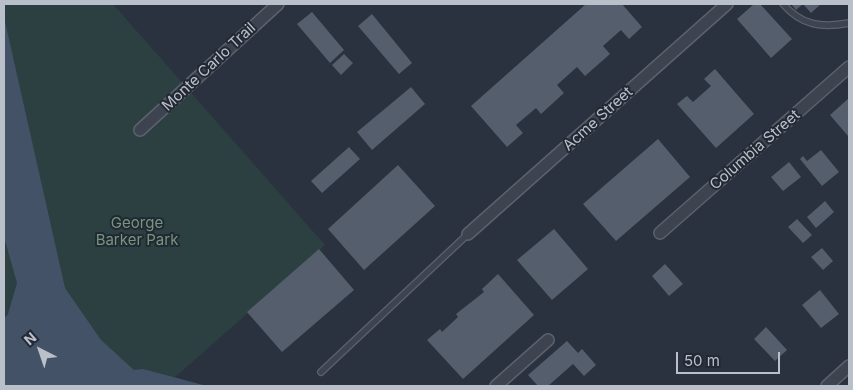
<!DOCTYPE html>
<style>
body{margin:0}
#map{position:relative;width:853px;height:390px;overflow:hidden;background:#2a323f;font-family:Inter,sans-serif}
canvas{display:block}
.frame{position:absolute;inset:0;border:5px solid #bac0c9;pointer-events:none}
.north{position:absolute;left:15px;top:325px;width:50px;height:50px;-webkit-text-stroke:4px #222934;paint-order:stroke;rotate:319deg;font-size:14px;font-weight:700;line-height:20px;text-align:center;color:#bac0c9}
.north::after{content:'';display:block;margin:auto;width:18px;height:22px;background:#bac0c9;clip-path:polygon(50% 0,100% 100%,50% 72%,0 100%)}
.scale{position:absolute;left:676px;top:352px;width:104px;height:22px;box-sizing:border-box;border:2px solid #bac0c9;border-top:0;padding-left:6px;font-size:15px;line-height:18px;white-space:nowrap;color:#bac0c9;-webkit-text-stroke:4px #222934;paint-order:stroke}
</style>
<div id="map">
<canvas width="853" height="390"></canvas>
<div class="frame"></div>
<div class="north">N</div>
<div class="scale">50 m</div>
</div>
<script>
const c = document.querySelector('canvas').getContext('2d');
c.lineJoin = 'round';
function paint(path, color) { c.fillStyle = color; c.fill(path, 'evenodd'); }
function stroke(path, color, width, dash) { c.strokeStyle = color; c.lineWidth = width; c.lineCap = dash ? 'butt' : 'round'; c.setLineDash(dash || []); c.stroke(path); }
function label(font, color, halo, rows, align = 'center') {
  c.font = font + ' Inter,sans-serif'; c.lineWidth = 4; c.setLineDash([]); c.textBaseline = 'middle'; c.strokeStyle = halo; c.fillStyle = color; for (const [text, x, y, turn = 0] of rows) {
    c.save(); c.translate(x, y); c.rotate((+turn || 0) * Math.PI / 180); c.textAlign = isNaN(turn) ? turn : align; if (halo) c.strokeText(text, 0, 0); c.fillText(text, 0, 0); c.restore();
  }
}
const green = new Path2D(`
 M4,4H113L325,245L165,386H4Z`);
const water = new Path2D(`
 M4,17L65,288L101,340L134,370L143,369L207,386H4V319L8,314L17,283L4,237Z`);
const building = new Path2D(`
 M586,4H622L642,27L629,39L621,30L603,46L610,54L585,76L577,67L557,85L564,93L541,114L536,108L516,125L523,133L507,147L471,106Z
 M754,4H760L792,39L771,58L737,19Z
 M791,4H821L811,13L803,4L796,10Z
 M312,12L344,50L330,63L297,24Z
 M372,14L412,63L399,74L358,26Z
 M344,54L353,63L341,75L332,65Z
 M715,69L754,114L716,148L677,104L687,96L693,102L711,86L704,79Z
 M411,87L425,104L372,150L357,132Z
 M849,98V135L848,136L830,115Z
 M658,139L690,177L616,241L583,204Z
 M349,147L360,159L322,193L311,181Z
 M821,150L839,172L822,186L800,159L803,156L807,161Z
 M789,162L801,177L783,191L771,177Z
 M398,165L435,206L364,270L328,229Z
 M825,201L834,212L816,228L807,217Z
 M797,219L812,235L803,243L788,227Z
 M554,229L588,269L552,300L517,260Z
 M822,248L833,261L823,270L811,257Z
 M319,249L354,290L282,352L247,312Z
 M665,264L683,284L669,296L652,276Z
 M498,274L534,315L463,379L427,340L440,329L442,332L458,317L456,314L484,292L482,289Z
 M820,290L839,314L821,328L802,305Z
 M766,327L787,350L775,361L754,339Z
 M567,341L578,353L582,349L596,365L584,376L573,364L548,386H538L528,375Z`);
const service = new Path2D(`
 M783,4C802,26 822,28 849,23
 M321,372L468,234`);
const minor = new Path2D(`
 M140,130L278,4
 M660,233L849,67
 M468,234L727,4
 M496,386L548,340
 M827,386L849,366`);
const streetNames = [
 ["Monte Carlo Trail",209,67,-43],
 ["Acme Street",598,119,-42],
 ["Columbia Street",755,150,-41]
];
const parkNames = [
 ["George",137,223],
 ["Barker Park",137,240]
];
paint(green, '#2c3f41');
paint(water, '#435267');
paint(building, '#555e6c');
stroke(service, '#5b626c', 8);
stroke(minor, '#5b626c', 14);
stroke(service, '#3d444f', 5.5);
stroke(minor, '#3d444f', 11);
label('15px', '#bac0c9', '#222934', streetNames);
label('15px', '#74977d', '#222934', parkNames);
</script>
